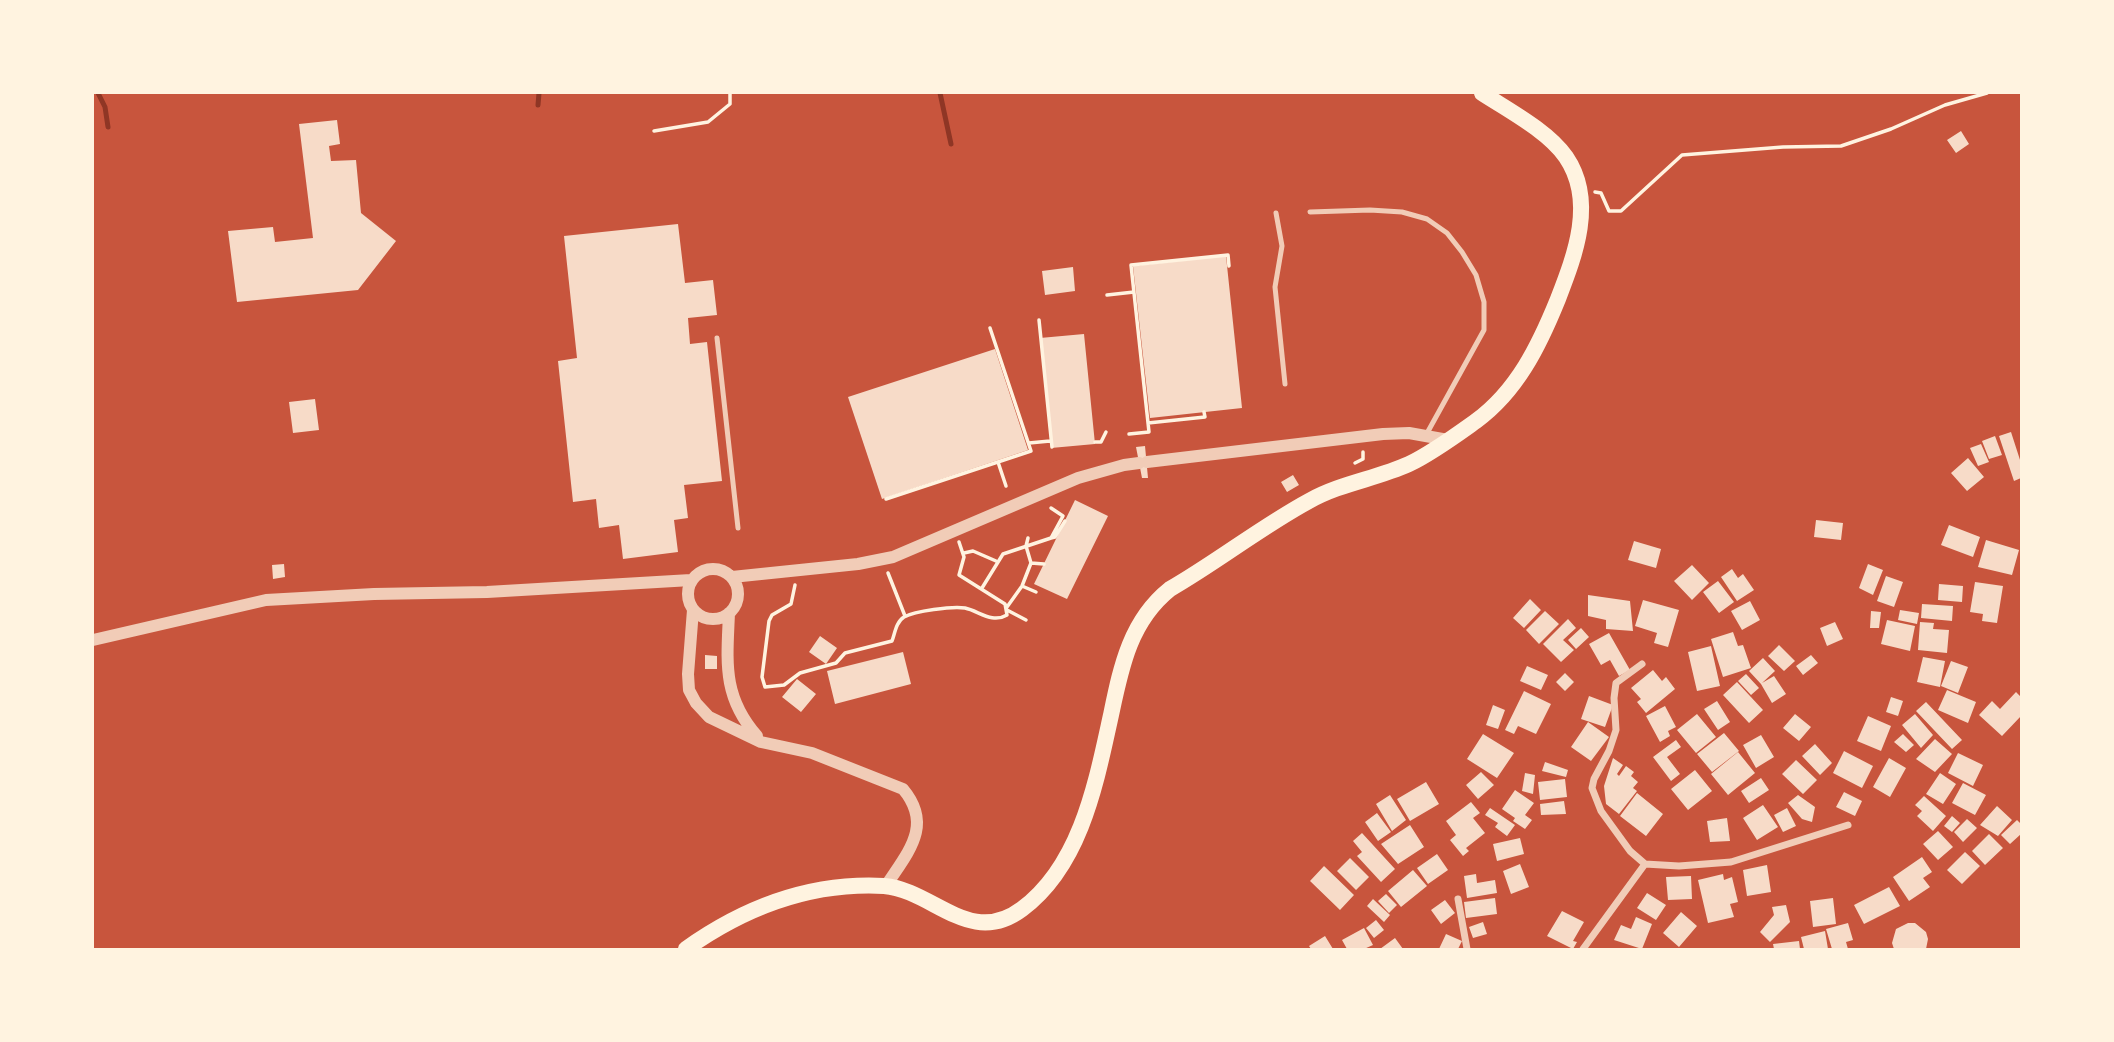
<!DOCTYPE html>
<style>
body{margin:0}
#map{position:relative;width:2114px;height:1042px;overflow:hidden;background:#c8553d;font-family:"IBM Plex Sans",sans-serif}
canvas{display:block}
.frame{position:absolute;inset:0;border:94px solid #fff3e0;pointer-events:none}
</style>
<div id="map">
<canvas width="2114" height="1042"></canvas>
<div class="frame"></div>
</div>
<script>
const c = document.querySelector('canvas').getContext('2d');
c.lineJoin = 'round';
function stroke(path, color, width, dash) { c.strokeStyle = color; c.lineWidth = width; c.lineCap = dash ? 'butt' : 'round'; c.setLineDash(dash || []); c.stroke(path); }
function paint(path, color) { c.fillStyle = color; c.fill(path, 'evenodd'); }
const stream = new Path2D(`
 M98,93L105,107L108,127
 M940,93L951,144
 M538,105L539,93`);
const building = new Path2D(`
 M337,120L340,144L329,146L331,161L356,160L361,213L396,241L358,290L237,302L228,231L273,227L275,242L313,238L299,124Z
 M1961,131L1969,144L1956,153L1947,140Z
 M678,224L685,283L713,280L717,315L688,318L690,344L707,342L722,481L684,485L688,518L674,520L678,552L623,559L619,525L599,528L596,499L573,502L558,361L577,358L564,236Z
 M1226,256L1242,408L1150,418L1133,266Z
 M1073,267L1075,291L1045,295L1042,271Z
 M1084,334L1095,444L1051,448L1040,338Z
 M995,349L1028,450L882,499L848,397Z
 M315,399L319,430L293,433L289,402Z
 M2011,432L2021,463V478L2014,481L1999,436Z
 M1995,436L2002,455L1989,459L1982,441Z
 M1981,444L1989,462L1978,466L1970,448Z
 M1145,446L1148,478H1142L1136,447Z
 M1968,458L1984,477L1967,491L1951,473Z
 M1293,475L1299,485L1287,492L1281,482Z
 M1075,500L1108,516L1067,599L1034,584Z
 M1816,520L1843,523L1841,540L1814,537Z
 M1949,525L1980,537L1973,557L1941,545Z
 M1986,540L2019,550L2012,575L1978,567Z
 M1634,541L1661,549L1656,568L1628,560Z
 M284,564L285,577L273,579L272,565Z
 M1868,564L1883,570L1873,595L1859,588Z
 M1692,565L1709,583L1692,600L1674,581Z
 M1732,569L1738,578L1743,574L1754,590L1737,601L1721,577Z
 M1886,576L1903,582L1894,607L1877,601Z
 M1718,581L1734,602L1719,613L1703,592Z
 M1975,582L2003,586L1997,623L1982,621L1983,614L1970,612Z
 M1939,584L1963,586L1962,602L1938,600Z
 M1588,595L1630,601L1633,631L1606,629V620L1588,616Z
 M1530,599L1541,610L1524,628L1513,618Z
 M1643,600L1679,610L1668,647L1654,643L1657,633L1635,626Z
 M1750,601L1760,620L1742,630L1731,611Z
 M1922,604L1953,606L1952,621L1921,618Z
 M1900,610L1919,613L1917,624L1898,620Z
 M1545,611L1559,624L1539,644L1526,630Z
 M1871,611L1881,612L1879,628H1870Z
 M1568,619L1576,628L1563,640L1574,650L1561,662L1543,644Z
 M1887,620L1915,626L1910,651L1881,644Z
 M1835,622L1843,639L1827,646L1820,628Z
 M1920,622L1934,623L1933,629L1949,630L1947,653L1918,650Z
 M1581,628L1589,637L1576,649L1568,640Z
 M1733,632L1738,646L1743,645L1751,668L1723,677L1711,639Z
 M1609,633L1630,670L1619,676L1610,660L1601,665L1589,644Z
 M820,636L837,648L826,664L809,652Z
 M1779,645L1795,661L1784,671L1768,656Z
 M1711,646L1720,686L1697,691L1688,652Z
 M903,652L911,684L835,704L827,671Z
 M705,655L717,656V669H705Z
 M1811,655L1818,663L1803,675L1796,666Z
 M1923,657L1945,661L1940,687L1917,682Z
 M1763,658L1775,671L1762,683L1774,676L1786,694L1772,703L1761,684L1749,671Z
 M1951,661L1968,667L1958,693L1941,686Z
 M1527,666L1548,675L1541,690L1520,681Z
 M1653,670L1662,681L1666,677L1675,689L1646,713L1637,702L1641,699L1631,688Z
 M1565,673L1574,682L1565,691L1556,682Z
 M1746,674L1759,688L1751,695L1738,681Z
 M797,679L816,694L801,712L782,697Z
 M1737,682L1763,710L1749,723L1723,695Z
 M1947,690L1976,702L1968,723L1938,710Z
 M1524,691L1551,704L1536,734L1518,726L1514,734L1505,730Z
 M2016,692L2021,697V716L2002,736L1979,715L1992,701L2000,709Z
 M1589,696L1613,705L1605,727L1581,719Z
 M1891,697L1903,701L1898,716L1886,712Z
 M1717,701L1730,722L1718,730L1704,709Z
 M1926,702L1962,740L1952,749L1916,711Z
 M1493,705L1505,710L1498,729L1486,725Z
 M1665,706L1676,727L1668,731L1670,736L1660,742L1646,716Z
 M1697,714L1716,737L1696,753L1677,730Z
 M1795,714L1811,727L1799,741L1783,728Z
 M1915,714L1933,735L1921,748L1902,725Z
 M1868,716L1891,726L1881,751L1857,741Z
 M1588,722L1609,737L1591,761L1571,747Z
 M1724,733L1739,751L1712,772L1697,754Z
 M1483,734L1514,753L1497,778L1467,759Z
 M1903,734L1914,745L1906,752L1894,742Z
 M1761,735L1774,757L1756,768L1743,745Z
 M1935,739L1952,754L1935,772L1916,759Z
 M1676,740L1681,747L1667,757L1680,774L1671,781L1653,757Z
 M1815,744L1832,763L1820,775L1802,756Z
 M1844,751L1873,766L1862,788L1833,773Z
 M1738,752L1755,773L1728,795L1711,774Z
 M1958,753L1983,765L1973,786L1948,773Z
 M1613,758L1623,765L1617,774L1619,776L1626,766L1634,772L1631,776L1638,782L1633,788L1637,791L1619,814L1606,804L1604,786Z
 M1889,758L1906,768L1890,797L1873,787Z
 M1796,760L1817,780L1803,794L1782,774Z
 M1545,762L1568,770L1566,777L1542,771Z
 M1695,770L1712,791L1688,810L1671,789Z
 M1481,772L1494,785L1478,799L1466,785Z
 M1525,773L1535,775L1533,794L1522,791Z
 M1940,773L1956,784L1943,804L1926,794Z
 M1761,778L1769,790L1749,803L1741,791Z
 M1565,779L1567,797L1540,800L1538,782Z
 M1426,782L1439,804L1410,821L1397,799Z
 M1963,783L1986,795L1975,815L1952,803Z
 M1515,790L1534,803L1525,815L1532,820L1525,829L1513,821L1515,818L1502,809Z
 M1844,792L1862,801L1855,816L1836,807Z
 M1637,793L1663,814L1646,836L1620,816Z
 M1390,795L1406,820L1392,831L1376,804Z
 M1798,795L1815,807L1812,822L1802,819L1788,803Z
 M1924,796L1946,816L1933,831L1917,816L1922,811L1915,805Z
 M1564,801L1566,814L1541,815L1540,804Z
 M1471,802L1480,813L1473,818L1485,833L1466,848L1469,851L1463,856L1450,840L1456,835L1446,821Z
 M1763,805L1778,827L1757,840L1743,818Z
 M1997,806L2012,820L1998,836L1980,825Z
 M1490,808L1515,825L1507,836L1495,827L1498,823L1485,815Z
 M1787,808L1796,826L1783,832L1774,815Z
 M1377,813L1391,832L1378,841L1365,822Z
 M1952,816L1960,823L1952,832L1944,826Z
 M1727,818L1730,841L1710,842L1707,821Z
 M1967,819L1977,828L1963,842L1954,832Z
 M2017,820L2021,824V834L2010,844L2001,835Z
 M1410,825L1424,847L1398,864L1381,844Z
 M1938,831L1953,847L1938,860L1923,844Z
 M1362,833L1395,869L1381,882L1357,856L1362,852L1353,841Z
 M1989,834L2003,848L1985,865L1972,851Z
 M1520,838L1524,854L1497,861L1493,844Z
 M1965,852L1980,866L1962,884L1947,870Z
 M1437,854L1448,870L1428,884L1417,868Z
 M1922,857L1932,872L1923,878L1930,887L1909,901L1893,877Z
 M1350,858L1369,877L1356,890L1337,871Z
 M1520,864L1529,887L1511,894L1503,871Z
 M1767,865L1771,892L1747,896L1743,870Z
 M1324,866L1354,895L1340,910L1310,881Z
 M1413,870L1427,886L1401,907L1388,891Z
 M1476,874L1477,883L1495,880L1497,893L1467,898L1464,876Z
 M1723,874L1724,880L1732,877L1738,902L1730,904L1734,917L1708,923L1698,880Z
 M1691,876L1692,899L1668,900L1666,877Z
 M1889,887L1900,906L1864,924L1854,905Z
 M1647,893L1666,905L1656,920L1637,908Z
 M1386,894L1397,905L1389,913L1378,901Z
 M1495,898L1497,914L1466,918L1464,902Z
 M1833,898L1836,924L1813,927L1810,901Z
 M1373,899L1390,915L1384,922L1367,906Z
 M1445,900L1455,913L1441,924L1431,910Z
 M1786,905L1790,922L1770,942L1760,932L1774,915L1772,907Z
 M1562,911L1584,922L1573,941L1577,942L1573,949L1547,936Z
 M1681,912L1697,926L1679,947L1663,933Z
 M1636,917L1652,924L1642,949L1614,940L1621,925L1631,929Z
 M1376,920L1384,930L1374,938L1366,928Z
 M1483,922L1487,934L1473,938L1469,927Z
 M1848,923L1853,940L1846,942L1848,949H1832L1826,929Z
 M1908,923H1915L1926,932L1928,939L1926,949H1894L1892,943L1896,929Z
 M1364,928L1373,945L1364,949H1347L1342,940Z
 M1825,931L1828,949H1804L1801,937Z
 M1446,934L1462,941L1458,949H1439Z
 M1325,936L1333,949H1311L1309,946Z
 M1395,938L1403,949H1380Z
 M1799,941L1800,949H1774L1773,944Z`);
const path = new Path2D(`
 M654,131L708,122L730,104V93
 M1595,192L1601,193L1609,211H1621L1682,155L1783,147L1841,146L1891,129L1945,105L1987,93
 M1107,295L1134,292
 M1039,320L1052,447
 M1148,423L1205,417L1204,412
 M1129,434L1149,432L1131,265L1228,255L1229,266
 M1095,442H1101L1106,432
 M1029,443L1050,441
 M998,462L1006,486
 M1355,463L1363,459V452
 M886,499L1031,451L990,328
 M1028,538L1026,546L1031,563
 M1051,538L1055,537L1065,521
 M964,553L973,551L996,561
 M888,573L905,616
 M795,585L791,604L772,615L769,621L762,677L765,687L784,685L800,673L836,663L845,653L892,641C895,633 896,622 904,617C915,611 952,606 965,608C979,611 992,624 1007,615L1005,604L959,575L964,557L959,542
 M1022,586L1036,592
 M982,588L1003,554L1051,538L1063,516L1051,508
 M1007,607L1022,586L1031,563L1044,564
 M1007,610L1026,620`);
const service = new Path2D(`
 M1310,212L1370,210L1402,212L1427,219L1447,233L1462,252L1476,275L1484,302V330L1426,435
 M1276,213L1282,246L1275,287L1285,384
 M717,338L738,528`);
const minor = new Path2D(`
 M1642,664L1616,683L1614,698L1616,730L1609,751L1594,779L1592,788L1601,811L1630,851L1645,864L1679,866L1731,862L1848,825
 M1458,899L1467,949
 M1583,949L1645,864`);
const tertiary = new Path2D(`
 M1147,462L1383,434L1409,433L1448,440
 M688 594a25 25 0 1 1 50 0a25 25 0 1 1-50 0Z
 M732,577L858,564L893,557L1078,478L1124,465L1139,463
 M693,610L688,674L689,690L696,703L709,717L761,742L812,753L903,789C934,826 907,853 886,886
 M729,613C727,662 722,696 757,736
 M93,640L266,600L374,594L487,592L691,580`);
const primary = new Path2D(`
 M686,949C745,907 810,882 884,886C933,890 970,948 1022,909C1081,865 1096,783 1111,715C1121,667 1130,621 1170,589C1217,562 1261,527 1309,501C1341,483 1376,479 1409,464C1432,453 1455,436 1476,421C1517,391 1539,346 1558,299C1575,255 1596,201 1566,157C1548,131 1508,110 1482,93`);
stroke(stream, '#8f3625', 5);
paint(building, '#f7dbc8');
stroke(path, '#fff3e0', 3.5);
stroke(service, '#f1ccb7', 5);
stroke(minor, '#f1ccb7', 7);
stroke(tertiary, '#f1ccb7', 12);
stroke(primary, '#fff3e0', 16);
</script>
